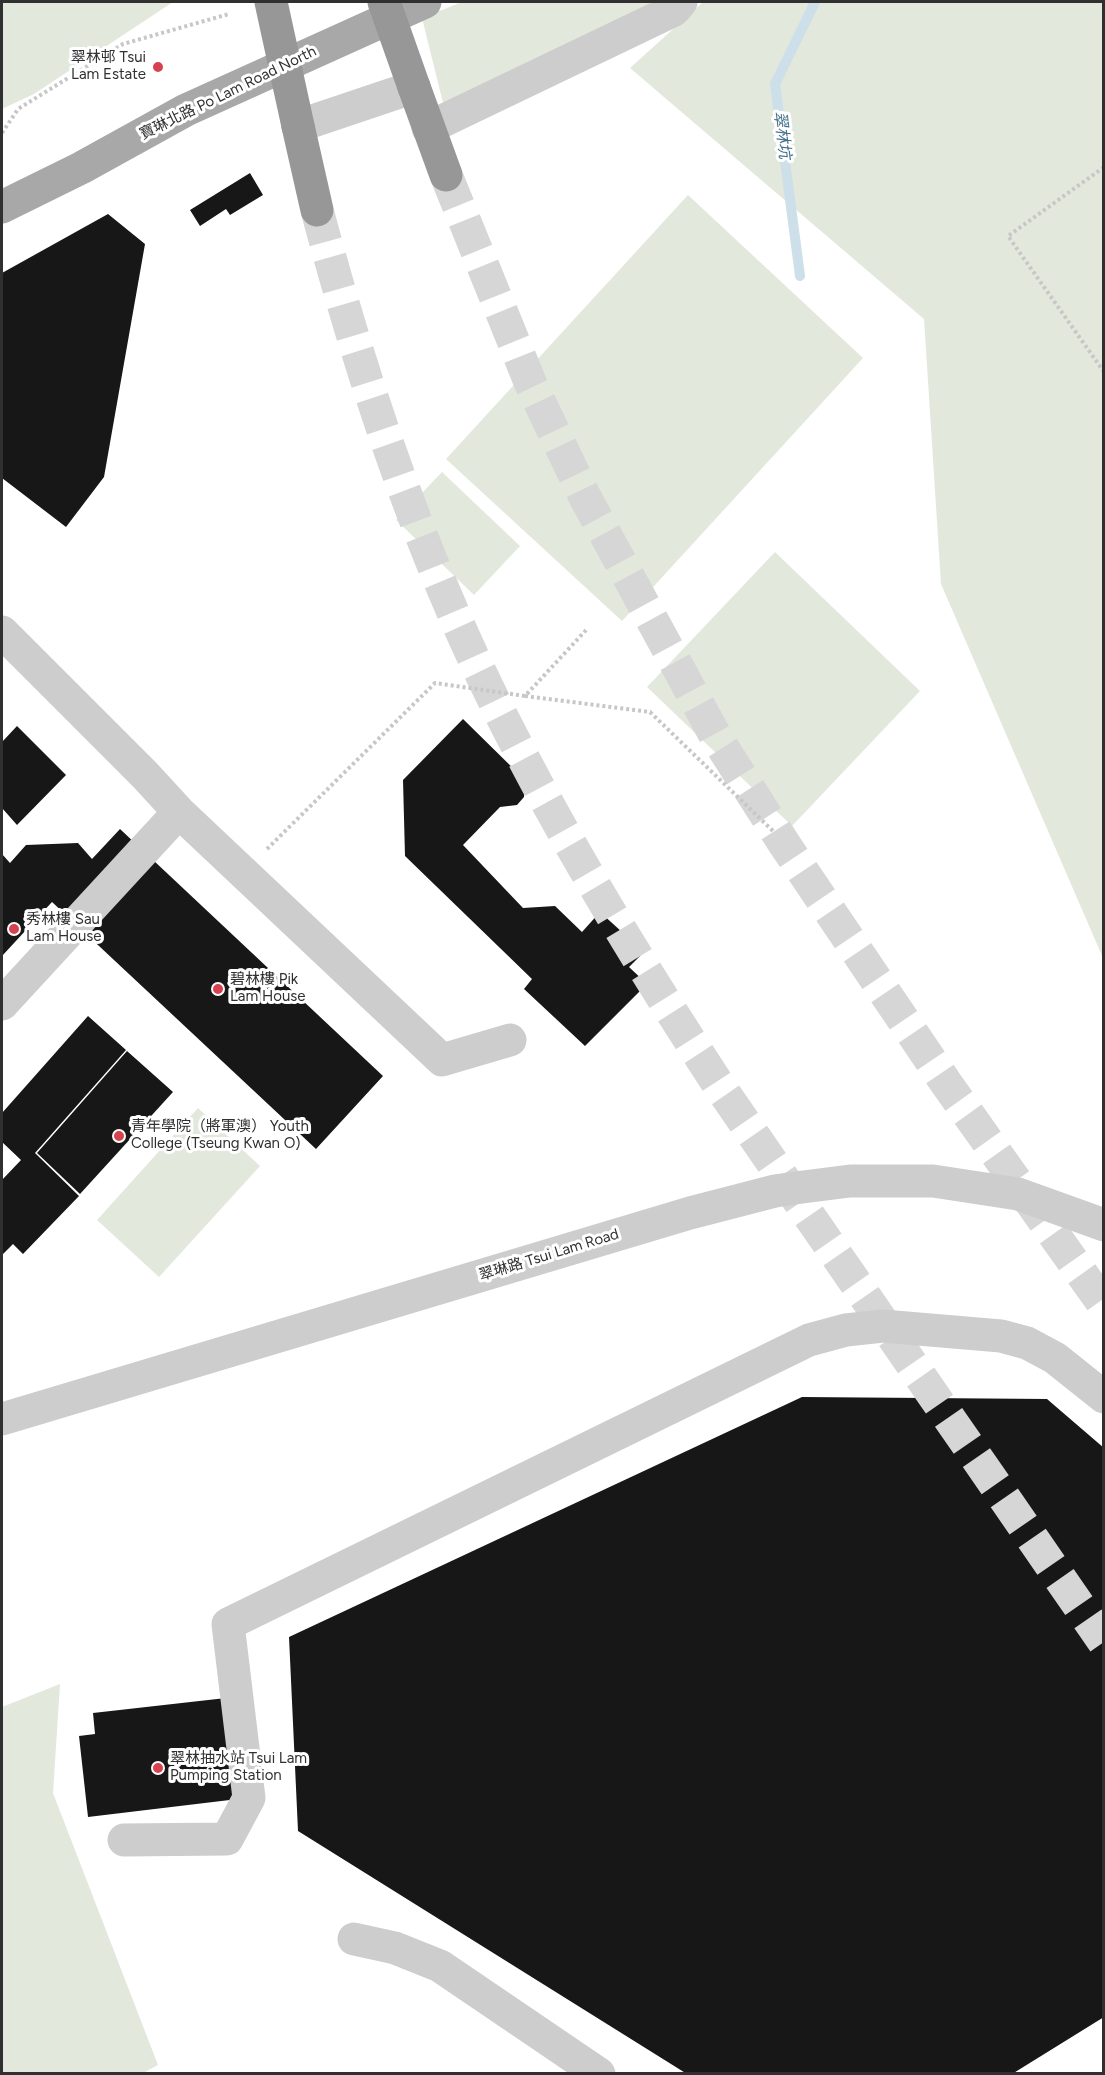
<!DOCTYPE html>
<meta charset="utf-8">
<style>
body{margin:0}
#map{position:relative;width:1105px;height:2075px;overflow:hidden;background:#fff;font-family:Figtree,sans-serif}
canvas{display:block}
.frame{position:absolute;inset:0;border:3px solid #303030;pointer-events:none}
</style>
<div id="map">
<canvas width="1105" height="2075"></canvas>
<div class="frame"></div>
</div>
<script>
const c = document.querySelector('canvas').getContext('2d');
c.lineJoin = 'round';
function paint(path, color) { c.fillStyle = color; c.fill(path, 'evenodd'); }
function stroke(path, color, width, dash) { c.strokeStyle = color; c.lineWidth = width; c.lineCap = dash ? 'butt' : 'round'; c.setLineDash(dash || []); c.stroke(path); }
function label(font, color, halo, rows, align = 'center') {
  c.font = font + ' Figtree,"Noto Sans TC",sans-serif'; c.lineWidth = 6; c.setLineDash([]); c.textBaseline = 'middle'; c.strokeStyle = halo; c.fillStyle = color; for (const [text, x, y, turn = 0] of rows) {
    c.save(); c.translate(x, y); c.rotate((+turn || 0) * Math.PI / 180); c.textAlign = isNaN(turn) ? turn : align; if (halo) c.strokeText(text, 0, 0); c.fillText(text, 0, 0); c.restore();
  }
}
const green = new Path2D(`
 M2,2H173L34,94L2,109Z
 M462,2H649V5L443,103L422,18Z
 M703,2H1103V958L941,584L924,319L630,68Z
 M688,195L863,358L622,621L446,459Z
 M442,472L520,546L474,595L396,520Z
 M775,552L920,691L792,826L647,687Z
 M198,1108L260,1166L159,1277L97,1220Z
 M60,1684L53,1793L158,2065L143,2073H2V1707Z`);
const stream = new Path2D(`
 M800,276L775,84L815,2`);
const building = new Path2D(`
 M250,173L263,195L230,215L226,209L200,226L190,210Z
 M108,214L145,244L104,477L66,527L2,478V273Z
 M463,719L524,779V797L517,805L500,807L463,845L523,908L555,906L582,932L600,912L644,952L629,967L647,984L585,1046L524,989L532,979L405,856L403,780Z
 M17,726L66,775L17,825L2,808V742Z
 M120,829L383,1076L316,1149L52,902L2,956V854L10,863L26,845L78,843L92,859Z
 M88,1016L126,1050L35,1153L79,1196L23,1254L13,1244L2,1255V1180L21,1160L2,1142V1113Z
 M127,1051L173,1092L80,1194L37,1153Z
 M802,1397L1047,1399L1104,1448V2017L1012,2074H687L298,1831L289,1637Z
 M226,1698L238,1799L88,1817L79,1736L95,1734L93,1713Z`);
const highwayTunnel = new Path2D(`
 M446,175L530,382L585,497L716,737L785,845L946,1083L1104,1305
 M317,210C358,364 407,515 474,659C544,808 628,946 718,1084L1104,1642`);
const path = new Path2D(`
 M2,133L18,109L123,44L229,14
 M1104,167L1008,236L1104,372
 M525,696L650,712L773,831
 M267,849L435,683L525,696L588,628`);
const minor = new Path2D(`
 M298,126L414,87
 M428,128L674,10L681,2
 M2,632L145,775L179,812L2,1004
 M179,812L442,1060L510,1040
 M2,1419L690,1213L775,1191L795,1188L850,1181H933L1018,1194L1104,1225
 M124,1840L227,1839L249,1798L228,1624L809,1340L846,1330L883,1326L1001,1336L1027,1343L1055,1358L1104,1397
 M354,1939L395,1948L440,1966L599,2074`);
const major = new Path2D(`
 M2,207L81,168L186,110L425,2`);
const highway = new Path2D(`
 M414,87L446,175
 M298,126L317,210`);
const highwayBridge = new Path2D(`
 M271,2L298,126
 M384,2L414,87`);
const markers = [
 [158,67,6,"#d6424f"],
 [14,929,6,"#d6424f"],
 [218,989,6,"#d6424f"],
 [119,1136,6,"#d6424f"],
 [158,1768,6,"#d6424f"]
];
const poiNames = [
 ["翠林邨 Tsui",146,58,"right"],
 ["Lam Estate",146,75,"right"],
 ["秀林樓 Sau",26,920],
 ["Lam House",26,937],
 ["碧林樓 Pik",230,980],
 ["Lam House",230,997],
 ["青年學院（將軍澳） Youth",131,1127],
 ["College (Tseung Kwan O)",131,1144],
 ["翠林抽水站 Tsui Lam",170,1759],
 ["Pumping Station",170,1776]
];
const streetNames = [
 ["寶琳北路 Po Lam Road North",228,93,-26],
 ["翠琳路 Tsui Lam Road",549,1255,-17]
];
const waterNames = [
 ["翠林坑",782,135,83]
];
paint(green, '#e3e8dc');
stroke(stream, '#cddfe9', 10);
paint(building, '#171717');
stroke(highwayTunnel, '#d6d6d6', 33, [33, 16]);
stroke(path, '#c7c7c7', 4, [3, 3]);
stroke(minor, '#cdcdcd', 33);
stroke(major, '#a8a8a8', 33);
stroke(highway, '#979797', 33);
stroke(highwayBridge, '#979797', 33);
for (const [x, y, r, color] of markers) { const dot = new Path2D(); dot.arc(x, y, r, 0, 2 * Math.PI); c.fillStyle = color; c.fill(dot); stroke(dot, '#fff', 2); }
label('15px', '#303030', '#fff', poiNames, 'left');
label('15px', '#303030', '#fff', streetNames);
label('italic 16px', '#44718b', '#fff', waterNames);
</script>
